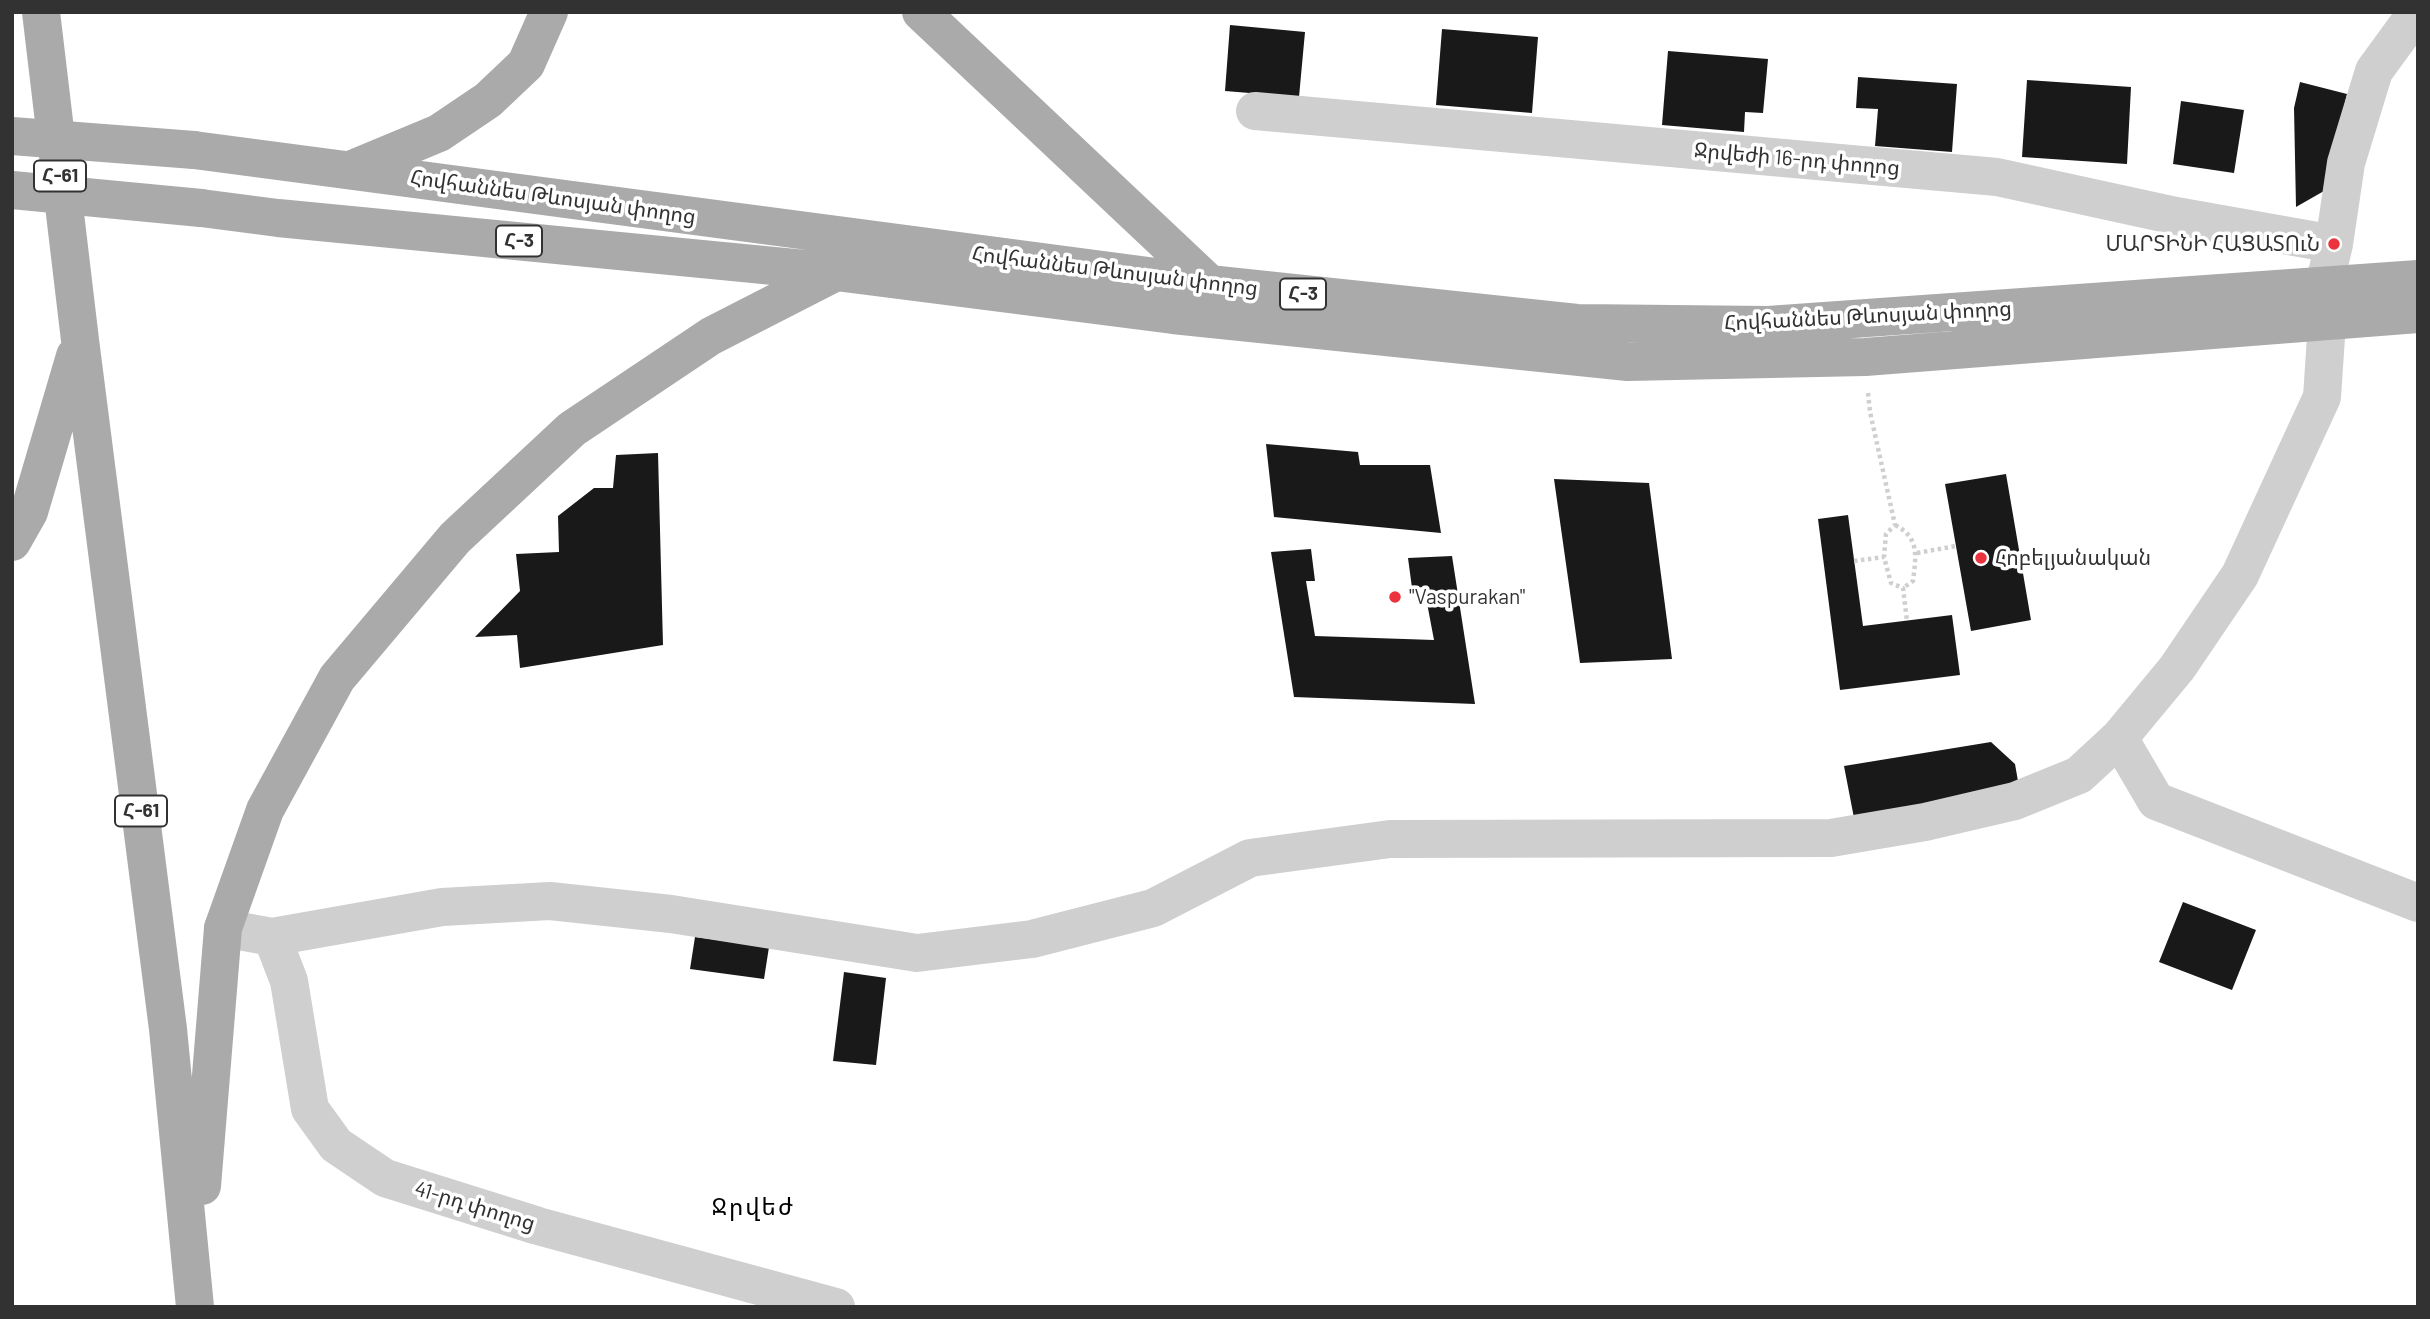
<!DOCTYPE html>
<meta charset="utf-8">
<style>
body{margin:0}
#map{position:relative;width:2430px;height:1319px;overflow:hidden;background:#fff;font-family:Barlow,sans-serif}
canvas{display:block}
.frame{position:absolute;inset:0;border:14px solid #323232;pointer-events:none}
</style>
<div id="map">
<canvas width="2430" height="1319"></canvas>
<div class="frame"></div>
</div>
<script>
const c = document.querySelector('canvas').getContext('2d');
c.lineJoin = 'round';
function paint(path, color) { c.fillStyle = color; c.fill(path, 'evenodd'); }
function stroke(path, color, width, dash) { c.strokeStyle = color; c.lineWidth = width; c.lineCap = dash ? 'butt' : 'round'; c.setLineDash(dash || []); c.stroke(path); }
function label(font, color, halo, rows, align = 'center') {
  c.font = font + ' Barlow,"Noto Sans Armenian",sans-serif'; c.lineWidth = 7; c.setLineDash([]); c.textBaseline = 'middle'; c.strokeStyle = halo; c.fillStyle = color; for (const [text, x, y, turn = 0] of rows) {
    c.save(); c.translate(x, y); c.rotate((+turn || 0) * Math.PI / 180); c.textAlign = isNaN(turn) ? turn : align; if (halo) c.strokeText(text, 0, 0); c.fillText(text, 0, 0); c.restore();
  }
}
const building = new Path2D(`
 M1230,25L1305,32L1299,97L1225,91Z
 M1442,29L1538,37L1532,113L1436,105Z
 M1668,51L1768,59L1763,113L1745,112L1744,132L1662,125Z
 M1858,77L1957,84L1952,152L1875,146L1878,109L1856,108Z
 M2027,80L2131,87L2127,164L2022,157Z
 M2300,82L2347,94L2324,191L2296,207L2294,108Z
 M2181,101L2244,110L2234,173L2173,164Z
 M1266,444L1358,452L1360,465H1430L1441,533L1274,517Z
 M658,453L663,645L520,668L517,635L475,637L520,591L516,554L559,552L558,516L594,488H613L616,455Z
 M2006,474L2031,620L1971,631L1945,484Z
 M1554,479L1649,483L1672,659L1580,663Z
 M1848,515L1863,626L1952,615L1960,675L1840,690L1818,519Z
 M1311,549L1315,581H1306L1315,636L1434,640L1424,587L1412,588L1408,558L1452,556L1475,704L1294,697L1271,552Z
 M1991,742L2015,764L2019,787L1854,818L1844,766Z
 M2183,902L2256,930L2232,990L2159,962Z
 M695,937L769,947L764,979L690,969Z
 M844,972L886,978L876,1065L833,1061Z`);
const path = new Path2D(`
 M1868,393L1870,412L1895,525L1886,534L1884,557L1891,583L1903,588L1907,621
 M1895,525C1920,538 1916,556 1913,581L1903,588
 M1917,553L1956,546
 M1854,561L1884,557`);
const minor = new Path2D(`
 M1255,111L1997,177L2176,216L2334,244
 M2119,738L2156,801L2418,903
 M223,928L272,937L442,907L550,901L671,914L917,953L1032,939L1153,908L1250,858L1390,839L1831,838L1925,822L2015,801L2079,775L2119,738L2177,668L2240,575L2322,397L2327,322L2324,286L2334,244L2346,163L2374,71L2417,12
 M272,937L289,981L310,1109L336,1145L385,1178L538,1226L836,1307`);
const major = new Path2D(`
 M41,12L80,340L168,1029L195,1307
 M921,12L1214,288
 M194,150L1209,284L1577,323L1768,325L2418,279
 M350,170L439,133L488,100L526,64L549,12
 M201,208L278,218L836,272L1173,315L1628,362L1865,357L2418,314
 M12,542L29,512L75,356
 M202,1186L223,928L265,810L337,678L455,538L572,429L711,336L836,272`);
const majorBridge = new Path2D(`
 M12,136L194,150
 M12,190L201,208`);
const markers = [
 [2334,244,7,"#eb323d"],
 [1981,558,7,"#eb323d"],
 [1395,597,7,"#eb323d"]
];
const shields = [
 [60,176,52],
 [519,241,46],
 [1303,294,46],
 [141,811,52]
];
const shieldNames = [
 ["Հ-61",60,176],
 ["Հ-3",519,241],
 ["Հ-3",1303,294],
 ["Հ-61",141,811]
];
const streetNames = [
 ["Ջրվեժի 16-րդ փողոց",1797,159,5],
 ["Հովհաննես Թևոսյան փողոց",553,197,8],
 ["Հովհաննես Թևոսյան փողոց",1115,271,7],
 ["Հովհաննես Թևոսյան փողոց",1868,316,-3],
 ["41-րդ փողոց",475,1206,17]
];
const poiNames = [
 ["ՄԱՐՏԻՆԻ ՀԱՑԱՏՈւՆ",2320,244,"right"],
 ["Հոբելյանական",1995,558],
 ["\"Vaspurakan\"",1409,597]
];
const quarterNames = [
 ["Ջրվեժ",753,1207]
];
paint(building, '#191919');
stroke(path, '#cfcfcf', 4.5, [3.5, 3.5]);
stroke(minor, '#cfcfcf', 38);
stroke(major, '#aaa', 38);
stroke(majorBridge, '#aaa', 38);
for (const [x, y, r, color] of markers) { const dot = new Path2D(); dot.arc(x, y, r, 0, 2 * Math.PI); c.fillStyle = color; c.fill(dot); stroke(dot, '#fff', 2.5); }
for (const [x, y, w] of shields) { const box = new Path2D(); box.roundRect(x - w / 2, y - 15.5, w, 31, 5); c.fillStyle = '#fff'; c.fill(box); stroke(box, '#323232', 2); }
label('bold 19px', '#323232', null, shieldNames);
label('21px', '#323232', '#fff', streetNames);
label('21px', '#323232', '#fff', poiNames, 'left');
c.letterSpacing = '2px';
label('24px', '#000', '#fff', quarterNames);
c.letterSpacing = '0px';
</script>
